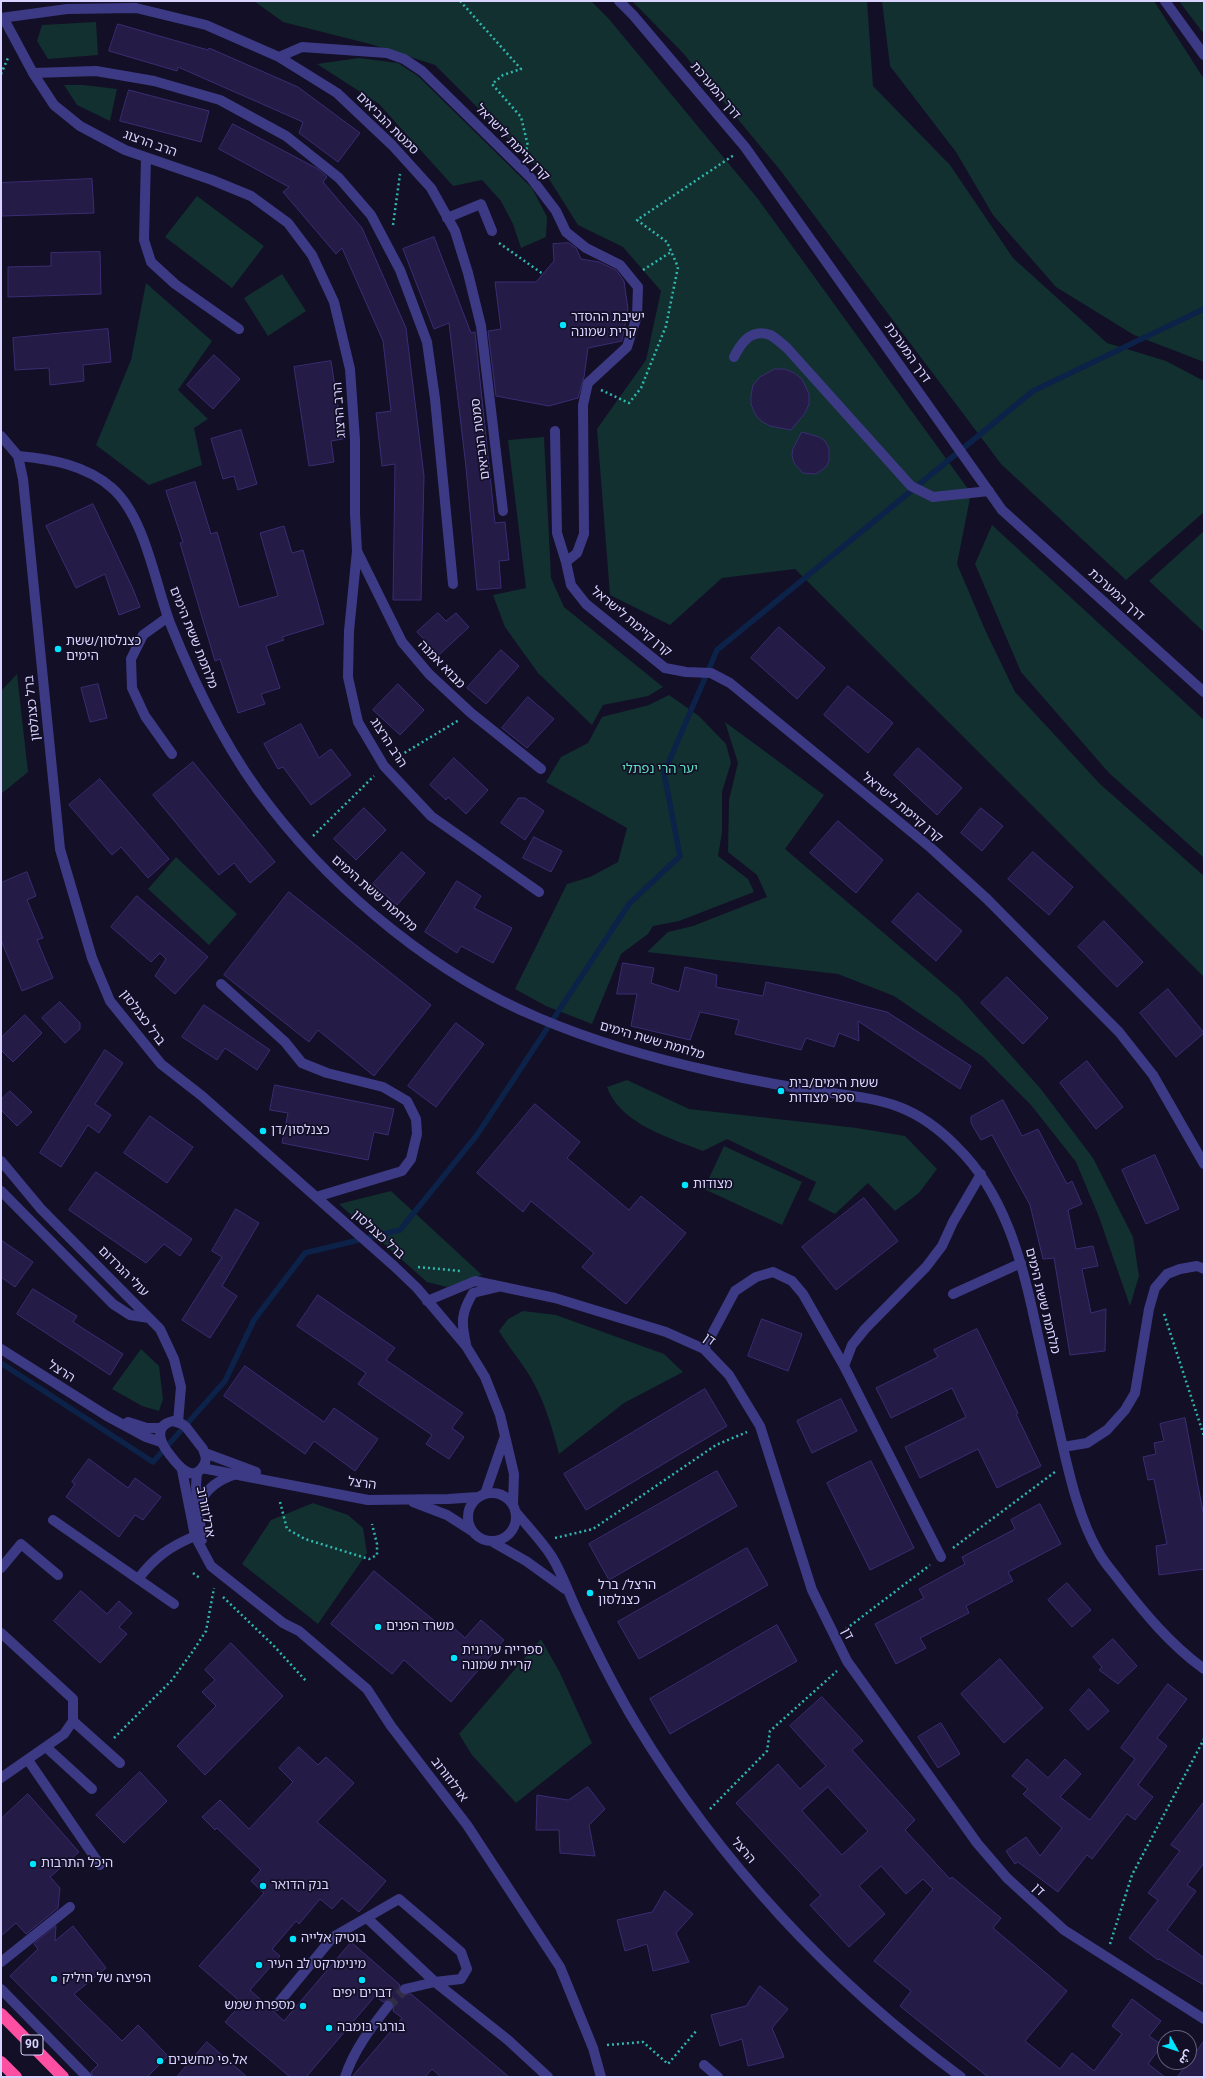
<!DOCTYPE html>
<meta charset="utf-8">
<style>
body{margin:0}
#map{position:relative;width:1205px;height:2078px;overflow:hidden;background:#130f26;font-family:Roboto,"Noto Sans Arabic",sans-serif}
canvas{display:block}
.frame{position:absolute;inset:0;border:2px solid #d9d4ff;pointer-events:none}
.north{position:absolute;left:1157px;top:2030px;width:40px;height:40px;box-sizing:border-box;background:#130f26;border:1px solid #625e7d;border-radius:50%;rotate:129deg;font-size:11px;font-weight:700;line-height:16px;text-align:center;color:#d9d4ff}
.north::after{content:'';display:block;margin:auto;width:14px;height:18px;background:#00e5ff;clip-path:polygon(50% 0,100% 100%,50% 72%,0 100%)}
</style>
<div id="map">
<canvas width="1205" height="2078"></canvas>
<div class="frame"></div>
<div class="north">ش</div>
</div>
<script>
const c = document.querySelector('canvas').getContext('2d');
c.lineJoin = 'round';
function paint(path, color) { c.fillStyle = color; c.fill(path, 'evenodd'); }
function stroke(path, color, width, dash) { c.strokeStyle = color; c.lineWidth = width; c.lineCap = dash ? 'butt' : 'round'; c.setLineDash(dash || []); c.stroke(path); }
function label(font, color, halo, rows, align = 'center') {
  c.font = font + ' Roboto,"Noto Sans Hebrew",sans-serif'; c.lineWidth = 3.5; c.setLineDash([]); c.textBaseline = 'middle'; c.strokeStyle = halo; c.fillStyle = color; for (const [text, x, y, turn = 0] of rows) {
    c.save(); c.translate(x, y); c.rotate((+turn || 0) * Math.PI / 180); c.textAlign = isNaN(turn) ? turn : align; if (halo) c.strokeText(text, 0, 0); c.fillText(text, 0, 0); c.restore();
  }
}
const green = new Path2D(`
 M254,1H591L609,19L758,199L971,493L957,564L986,632L1015,692L1100,784L1204,876V977L795,569L722,578L670,625L610,595L597,429L646,360L661,291L623,247L578,225L549,179L435,65L370,44L283,22Z
 M632,1H867L873,86L950,165L1013,258L1107,343L1166,361L1204,381V512L1126,580L1001,464L780,170L683,53Z
 M882,1H1154L1204,79V362L1134,335L1056,287L993,215L956,152L890,66Z
 M1179,1H1204V34Z
 M96,22L98,55L48,59L37,41L42,25Z
 M359,58L398,63L418,76L532,188L547,217L546,237L521,248L513,224L501,201L482,180L453,186L379,104L317,64Z
 M64,85H83L117,89L110,121L77,105Z
 M197,196L264,246L232,288L165,237Z
 M282,274L306,311L268,336L244,298Z
 M146,283L212,341L178,390L208,419L194,428L202,465L149,485L96,445L131,360Z
 M544,437L551,578L564,607L663,687L648,696L603,705L592,725L538,673L505,627L493,595L526,588L508,440Z
 M992,525L1204,720V858L1109,773L1021,672L975,564Z
 M1204,531V632L1149,581Z
 M17,674L28,772L1,794V691Z
 M669,695L699,716L726,744L731,763L722,792V832L718,856L748,879L754,892L679,921L653,926L648,934L621,954L592,1024L546,1006L515,989L567,884L590,877L618,862L627,828L546,782L561,757L588,743L602,717L649,705Z
 M725,722L824,795L785,849L959,997L1040,1088L1093,1158L1133,1237L1139,1276L1130,1306L1099,1217L1076,1162L1031,1105L983,1057L894,996L838,974L647,952L668,932L693,926L767,897L757,875L728,852L729,800L738,763Z
 M176,857L237,914L209,945L148,889Z
 M627,1080L689,1109L857,1128L905,1136L937,1169L919,1193L895,1211L868,1183L835,1214L808,1200L816,1182L727,1139L703,1151C670,1138 620,1124 607,1087Z
 M724,1146L802,1182L782,1225L704,1189Z
 M391,1191L482,1275L447,1287L427,1282L339,1204Z
 M523,1311L556,1315L664,1354L683,1372L624,1403L559,1454C551,1423 543,1396 526,1370C517,1356 507,1345 499,1331L508,1319Z
 M141,1349L159,1366L163,1399L159,1411L142,1406L112,1389Z
 M313,1503L348,1515L363,1528L367,1553L318,1624L242,1564L271,1520Z
 M541,1639L560,1673L592,1743L516,1803L472,1755L459,1734Z`);
const stream = new Path2D(`
 M1,1363L153,1462L225,1381L254,1320L305,1253L400,1230L477,1135L629,904L680,856L664,773L717,650L1033,391L1204,309`);
const building = new Path2D(`
 M118,24L208,50L209,48L298,87L360,133L338,162L299,133L303,122L178,67L177,71L109,51Z
 M129,90L209,111L201,142L120,121Z
 M233,124L318,169L327,177L323,182L362,228L406,328L424,476L421,600H393L395,464L382,466L376,413L391,411L383,341L342,248L336,254L283,192L289,187L219,149Z
 M92,179L94,213L2,216L1,183Z
 M434,237L471,333L475,332L495,523L505,522L509,560L499,561L501,588L477,590L466,467L449,323L434,329L403,249Z
 M569,243L576,248L581,259L599,262L616,270L624,281L628,309L622,341L588,348L584,377L578,398L549,406L496,396L488,331L501,329L495,282H536L554,261L553,244Z
 M100,252L101,294L8,297V267L51,266V253Z
 M108,329L111,362L83,365L84,381L50,385L49,368L15,370L13,338Z
 M214,355L240,379L213,409L187,385Z
 M331,361L343,439L331,441L334,462L309,466L294,367Z
 M775,369H785L794,373L802,379L809,394V404L805,413L791,430L770,426L761,421L755,414L751,404V395L753,385L760,377Z
 M241,430L257,484L238,490L234,476L223,479L211,439Z
 M802,432L819,437L825,441L829,448V461L826,467L816,474L803,473L794,463L792,455L793,449Z
 M195,482L211,534L217,532L239,607L278,596L260,533L284,526L292,553L303,550L324,624L282,637L284,640L266,646L280,688L261,694L265,704L238,713L220,659L215,661L180,543L183,542L166,491Z
 M93,504L133,589L140,607L119,615L105,574L76,588L46,526Z
 M438,613L446,621L456,613L469,627L439,655L417,632Z
 M779,627L825,668L797,699L751,658Z
 M501,650L519,666L486,704L467,688Z
 M98,684L107,718L90,722L81,688Z
 M398,684L424,710L400,735L373,710Z
 M848,686L893,723L868,753L824,715Z
 M528,697L554,719L527,748L502,728Z
 M301,724L319,758L331,749L351,775L311,805L283,767L278,769L264,744Z
 M918,748L962,788L937,815L894,775Z
 M454,758L488,790L466,814L448,797L446,800L430,785Z
 M193,762L275,862L250,883L234,863L219,875L153,795Z
 M100,779L169,859L148,878L121,847L112,855L69,805Z
 M519,798H525L544,811L525,840L501,823Z
 M364,808L386,830L356,860L334,839Z
 M981,808L1003,826L982,851L961,833Z
 M838,821L883,860L856,893L810,853Z
 M534,837L562,851L551,872L523,858Z
 M402,852L425,873L397,905L373,884Z
 M1033,852L1073,887L1049,915L1008,879Z
 M27,872L36,896L27,900L43,938L37,940L53,978L22,991L1,940V883Z
 M457,881L481,896L474,908L512,928L493,963L461,946L457,953L425,932Z
 M289,892L431,1005L374,1076L318,1030L309,1042L224,975Z
 M918,893L962,931L936,961L892,922Z
 M137,896L208,957L175,994L155,976L166,959L160,953L151,962L111,927Z
 M1104,921L1143,962L1117,987L1078,947Z
 M623,963L654,968L651,983L679,992L685,967L717,975L716,987L763,996L766,982L887,1012L971,1066L960,1089L858,1021L859,1041L839,1033L834,1047L806,1038L801,1050L735,1034L739,1020L700,1012L690,1040L631,1026L637,994H617Z
 M1007,977L1048,1018L1023,1044L981,1003Z
 M1168,989L1204,1033L1176,1057L1140,1013Z
 M60,1002L80,1023V1029L65,1043L42,1018Z
 M204,1005L270,1050L257,1070L225,1048L217,1060L182,1037Z
 M25,1015L42,1033L13,1062L1,1050V1038Z
 M456,1023L484,1044L436,1107L408,1086Z
 M105,1050L123,1063L95,1104L111,1115L99,1133L88,1125L61,1167L40,1153Z
 M1087,1061L1123,1107L1096,1129L1060,1083Z
 M275,1085L394,1109L388,1135L374,1132L368,1160L282,1143L288,1113L270,1110Z
 M10,1091L32,1112L17,1126L1,1110V1100Z
 M1003,1100L1022,1136L1038,1129L1067,1184L1072,1181L1082,1204L1068,1210L1076,1249L1093,1246L1098,1266L1082,1269L1091,1313L1106,1309L1105,1351L1070,1355L1054,1258L1043,1259L1030,1205L992,1135L981,1140L971,1123V1117Z
 M535,1104L580,1142L567,1158L629,1210L641,1196L686,1233L626,1304L582,1267L594,1253L531,1201L523,1212L477,1173Z
 M150,1116L193,1147L167,1183L124,1153Z
 M1155,1155L1179,1209L1146,1224L1122,1170Z
 M96,1172L192,1239L180,1256L164,1244L146,1263L69,1210Z
 M864,1198L898,1241L836,1290L802,1247Z
 M236,1209L259,1223L222,1286L237,1296L210,1338L182,1320L222,1257L212,1251Z
 M1,1240L33,1262L15,1287L1,1277Z
 M33,1289L77,1316L73,1322L123,1354L110,1375L17,1314Z
 M318,1295L395,1348L386,1360L463,1413L452,1428L464,1437L449,1459L426,1444L432,1435L358,1384L366,1373L297,1326Z
 M762,1319L802,1334L788,1371L748,1356Z
 M977,1329L1018,1413L1016,1414L1041,1466L997,1488L978,1449L920,1478L905,1447L966,1417L952,1388L891,1418L876,1388L938,1357L934,1350Z
 M245,1366L324,1422L334,1408L378,1439L355,1471L314,1441L305,1454L224,1396Z
 M705,1389L727,1426L586,1510L564,1474Z
 M841,1399L857,1431L812,1453L797,1421Z
 M1185,1418L1204,1517V1569L1159,1575L1156,1546L1167,1544L1154,1479L1148,1480L1143,1457L1156,1454L1154,1443L1164,1441L1160,1424Z
 M89,1459L128,1488L135,1478L161,1497L143,1520L135,1515L119,1537L66,1497L75,1484L72,1482Z
 M871,1461L914,1548L870,1570L827,1483Z
 M717,1471L737,1506L609,1580L589,1544Z
 M1040,1504L1061,1544L1008,1572L1013,1581L966,1606L969,1613L920,1638L926,1648L896,1664L875,1624L924,1598L919,1589L965,1564L962,1557L1015,1529L1011,1520Z
 M747,1548L768,1585L639,1659L618,1622Z
 M374,1571L448,1632L453,1627L465,1638L481,1620L504,1640L451,1702L404,1660L392,1674L331,1624Z
 M1067,1583L1091,1610L1072,1627L1048,1600Z
 M81,1591L107,1614L119,1601L132,1613L119,1627L127,1634L100,1663L54,1621Z
 M777,1625L797,1661L670,1734L650,1699Z
 M1113,1639L1137,1666L1118,1684L1099,1670L1102,1667L1093,1657Z
 M231,1643L283,1696L205,1775L177,1746L216,1706L202,1692L215,1680L205,1670Z
 M1000,1659L1043,1708L1004,1743L961,1694Z
 M1168,1684L1187,1699L1157,1738L1167,1746L1138,1785L1153,1797L1135,1820L1127,1814L1092,1859L1087,1855L1058,1892L1018,1862L1015,1864L1006,1851L1026,1837L1040,1856L1062,1828L1023,1794L1028,1789L1012,1776L1027,1759L1048,1778L1065,1759L1081,1774L1060,1797L1090,1820L1135,1759L1121,1748Z
 M1089,1689L1109,1711L1088,1730L1070,1710Z
 M822,1697L863,1741L852,1750L915,1820L905,1830L950,1879L952,1877L1001,1918L993,1928L1067,1991L1025,2041L1060,2069L1072,2053L1094,2071L1122,2034L1112,2026L1132,1999L1161,2021L1149,2036L1162,2045L1148,2064L1165,2077H988L900,2006L911,1991L874,1961L933,1889L923,1879L906,1894L881,1866L859,1886L885,1914L849,1947L810,1905L821,1895L736,1803L778,1764L800,1789L826,1766L790,1726ZM828,1787L868,1831L842,1855L802,1811Z
 M941,1723L960,1754L938,1768L918,1737Z
 M299,1747L318,1765L326,1757L354,1783L317,1822L386,1881L359,1912L342,1898L332,1909L320,1899L299,1924L296,1921L272,1949L280,1956L250,1990L284,2021L351,1942L400,1985L399,1990L401,1994H411L509,2077H441L432,2069L425,2077H352L402,2018L393,2011L394,2006L392,2001L388,2000L383,2002L375,1996L306,2077H290L225,2022L242,2003L199,1966L264,1893L251,1881L261,1870L217,1828L215,1830L202,1817L220,1800L249,1829L293,1782L279,1768Z
 M140,1772L167,1801L124,1843L96,1815Z
 M588,1787L605,1809L589,1825L595,1856L560,1853L559,1830H536L537,1795L568,1800Z
 M28,1794L79,1852L50,1877L60,1888L58,1908L26,1934L16,1923L1,1936V1819Z
 M1204,1802V1863L1187,1885L1196,1891L1167,1930L1204,1958V1985L1159,1959L1158,1960L1129,1938L1158,1900L1148,1893L1180,1851L1171,1845Z
 M665,1891L693,1914L676,1933L689,1962L653,1971L647,1944L625,1951L617,1920L652,1912Z
 M56,1926L55,1941L73,1926L106,1968L74,1994L122,2041L138,2025L168,2056L147,2077H93L91,2072L98,2065L10,1976L38,1949L34,1944Z
 M760,1986L788,2009L772,2028L784,2057L748,2066L742,2039L720,2046L711,2015L746,2006Z
 M1204,2041V2077H1177L1189,2062Z
 M207,2042L247,2077H177Z`);
const minorTunnel = new Path2D(`
 M388,2006L405,1989`);
const path = new Path2D(`
 M460,1L521,69L503,75L492,84L521,117L528,146L525,152
 M1,74L8,58
 M393,225L400,174
 M499,243L543,274
 M643,270L671,252
 M601,390L629,403L641,388L666,326L678,267L667,242L637,220L734,155
 M396,758L459,720
 M313,836L374,776
 M418,1267L461,1271
 M1164,1314L1204,1436
 M280,1502L287,1529L305,1539L369,1559L377,1555V1544L372,1524
 M555,1538L593,1529L716,1445L747,1432
 M953,1548L1055,1472
 M193,1573L201,1579
 M223,1597L273,1645L306,1681
 M846,1629L930,1565
 M114,1738L172,1680L193,1651L206,1631L214,1588
 M710,1809L767,1751L770,1731L837,1671
 M1110,1944L1132,1875L1204,1739
 M607,2045L643,2042L668,2064L697,2030`);
const minor = new Path2D(`
 M619,1L633,15L745,147L1002,510L1204,692
 M1165,1L1204,55
 M1,18L67,9L136,8L206,25L279,57L337,93L392,145L431,188L455,231L468,273L481,326L503,511
 M4,19L33,73L54,105L80,126L125,150L212,180L251,196L288,223L312,255L334,302L350,369L355,440V514L357,551L349,631L348,677L358,722L384,766L431,816L539,892
 M279,57L302,47L387,53L404,59L422,71L531,178L556,211L566,232L586,248L620,265L638,287L637,316L627,347L588,383L583,405L584,534L577,553L566,562L571,585L586,604L665,668L686,672L711,673L730,683L931,848L987,899L1119,1032L1153,1075L1204,1164
 M33,73L96,71L154,81L220,100L286,136L339,178L371,215L400,270L427,342L435,399L453,584
 M146,157L144,240L151,262L175,284L239,329
 M447,218L481,204L492,231
 M734,357C741,343 751,328 770,335C775,337 782,344 787,348L911,486L933,497L989,491
 M555,431L557,533L566,562
 M1,436L18,456L23,479L60,849L92,958L110,1001L161,1064L202,1096L394,1266L417,1288L466,1346L485,1377L500,1415L514,1474L513,1504
 M18,456C51,459 86,465 112,488C145,517 155,583 170,623C196,688 228,754 272,809C339,895 438,976 539,1018C595,1042 656,1059 715,1072C751,1080 788,1087 825,1092C883,1100 914,1103 957,1147C1004,1193 1022,1260 1035,1322C1043,1358 1051,1394 1059,1430C1068,1469 1078,1518 1099,1553C1105,1564 1114,1573 1121,1583C1146,1615 1171,1645 1204,1669
 M357,551L402,642L429,674L471,713L541,769
 M168,617L143,635L131,659L132,688L145,716L172,754
 M221,984L285,1042L302,1063L327,1073L383,1087L407,1101L416,1119L417,1134L411,1159L402,1171L316,1197
 M1,1161L41,1209L160,1329L174,1359L181,1387L178,1422
 M1,1191L113,1304L130,1315L149,1318
 M953,1294L1021,1263
 M427,1301L475,1281L555,1298L666,1332L704,1349L729,1375L760,1426L812,1590L847,1661L977,1843L1007,1878L1064,1930L1204,2019
 M466,1344C461,1322 461,1313 473,1293L498,1287
 M1,1349L107,1416L146,1437L161,1442
 M704,1349L735,1291L756,1277L773,1272L792,1281L803,1294L844,1366
 M173,1421L182,1424L186,1427L203,1449L206,1458L205,1463C194,1485 179,1467 170,1455C161,1444 152,1426 173,1421Z
 M128,1422L147,1428H162
 M1063,1447L1087,1443L1107,1430L1125,1410L1135,1393L1149,1309L1155,1288L1167,1274L1180,1269L1197,1266L1204,1269
 M205,1453L256,1472
 M202,1468L368,1500L448,1499L478,1497
 M182,1470L195,1536L211,1566L283,1623L299,1631L367,1689L391,1726L467,1825L560,1967L593,2048L601,2077
 M197,1472L196,1486L202,1540
 M468 1517a24 24 0 1 1 48 0a24 24 0 1 1-48 0Z
 M485,1494L504,1439
 M413,1502L447,1515L472,1531
 M198,1505C207,1488 218,1480 236,1474
 M515,1511C527,1526 542,1541 552,1557C563,1575 570,1597 580,1617C597,1653 615,1689 636,1724C719,1861 831,1982 961,2077
 M53,1520L174,1604
 M491,1541L526,1561L565,1589
 M941,1557L844,1366L852,1345L865,1329L926,1267L942,1246L953,1222L981,1174
 M1,1568L21,1544L58,1575
 M138,1579C155,1557 169,1547 195,1536
 M1,1633L73,1699V1721L64,1734L1,1778
 M73,1721L120,1763
 M46,1747L92,1789
 M28,1760L100,1865
 M367,1918L435,1982L508,2040L548,2077
 M1,1962L70,1907
 M1,1989L87,2077
 M276,2006L333,1937L399,1899L461,1952L467,1969L461,1979L435,1982L405,1989
 M704,2065L718,2077
 M345,2077C354,2050 370,2029 388,2006`);
const highway = new Path2D(`
 M1,2014L63,2077
 M1,2062L16,2077`);
const markers = [
 [563,325,4,"#00e5ff"],
 [58,649,4,"#00e5ff"],
 [781,1091,4,"#00e5ff"],
 [263,1131,4,"#00e5ff"],
 [685,1185,4,"#00e5ff"],
 [590,1593,4,"#00e5ff"],
 [378,1627,4,"#00e5ff"],
 [454,1658,4,"#00e5ff"],
 [33,1864,4,"#00e5ff"],
 [263,1886,4,"#00e5ff"],
 [293,1939,4,"#00e5ff"],
 [259,1965,4,"#00e5ff"],
 [54,1979,4,"#00e5ff"],
 [362,1980,4,"#00e5ff"],
 [303,2006,4,"#00e5ff"],
 [329,2028,4,"#00e5ff"],
 [160,2061,4,"#00e5ff"]
];
const shields = [
 [32,2045,22]
];
const shieldNames = [
 ["90",32,2045]
];
const streetNames = [
 ["דרך המערכת",715,91,50],
 ["סמטת הנביאים",387,124,45],
 ["קרן קיימת לישראל",512,143,46],
 ["הרב הרצוג",150,144,20],
 ["דרך המערכת",907,353,55],
 ["הרב הרצוג",340,410,-94],
 ["סמטת הנביאים",481,439,-97],
 ["דרך המערכת",1116,595,42],
 ["קרן קיימת לישראל",631,622,40],
 ["מלחמת ששת הימים",193,638,68],
 ["מבוא אמנה",441,665,46],
 ["ברל כצנלסון",33,708,-96],
 ["הרב הרצוג",388,743,57],
 ["קרן קיימת לישראל",902,808,40],
 ["מלחמת ששת הימים",374,894,41],
 ["ברל כצנלסון",142,1018,53],
 ["מלחמת ששת הימים",652,1041,16],
 ["ברל כצנלסון",378,1235,42],
 ["עולי הגרדום",123,1272,45],
 ["מלחמת ששת הימים",1042,1301,76],
 ["דן",709,1340,35],
 ["הרצל",61,1372,32],
 ["הרצל",362,1484,8],
 ["ארלוזורוב",205,1512,79],
 ["דן",847,1634,63],
 ["ארלוזורוב",449,1780,53],
 ["הרצל",743,1851,49],
 ["דן",1038,1890,44]
];
const poiNames = [
 ["ישיבת ההסדר",571,318],
 ["קרית שמונה",571,333],
 ["כצנלסון/ששת",66,642],
 ["הימים",66,657],
 ["ששת הימים/בית",789,1084],
 ["ספר מצודות",789,1099],
 ["כצנלסון/דן",271,1131],
 ["מצודות",693,1185],
 ["הרצל/ ברל",598,1586],
 ["כצנלסון",598,1601],
 ["משרד הפנים",386,1627],
 ["ספרייה עירונית",462,1651],
 ["קריית שמונה",462,1666],
 ["היכל התרבות",41,1864],
 ["בנק הדואר",271,1886],
 ["בוטיק אלייה",301,1939],
 ["מינימרקט לב העיר",267,1965],
 ["הפיצה של חיליק",62,1979],
 ["דברים יפים",362,1994,"center"],
 ["מספרת שמש",295,2006,"right"],
 ["בורגר בומבה",337,2028],
 ["אל.פי מחשבים",168,2061]
];
const parkNames = [
 ["יער הרי נפתלי",660,770]
];
paint(green, '#12302f');
stroke(stream, '#0c2248', 5.5);
paint(building, '#241b47');
stroke(building, '#3b2d73', 1);
stroke(minorTunnel, '#312d47', 10, [10, 5]);
stroke(path, '#2fb8b0', 2.5, [2, 3]);
stroke(minor, '#3d3a85', 10);
stroke(highway, '#ff4fa3', 12);
for (const [x, y, r, color] of markers) { const dot = new Path2D(); dot.arc(x, y, r, 0, 2 * Math.PI); c.fillStyle = color; c.fill(dot); stroke(dot, '#130f26', 1.5); }
for (const [x, y, w] of shields) { const box = new Path2D(); box.roundRect(x - w / 2, y - 10, w, 20, 3); c.fillStyle = '#130f26'; c.fill(box); stroke(box, '#d9d4ff', 1); }
label('bold 12px', '#d9d4ff', null, shieldNames);
label('13px', '#d9d4ff', '#130f26', streetNames);
label('13px', '#d9d4ff', '#130f26', poiNames, 'left');
label('13px', '#5fe0c0', '#130f26', parkNames);
</script>
